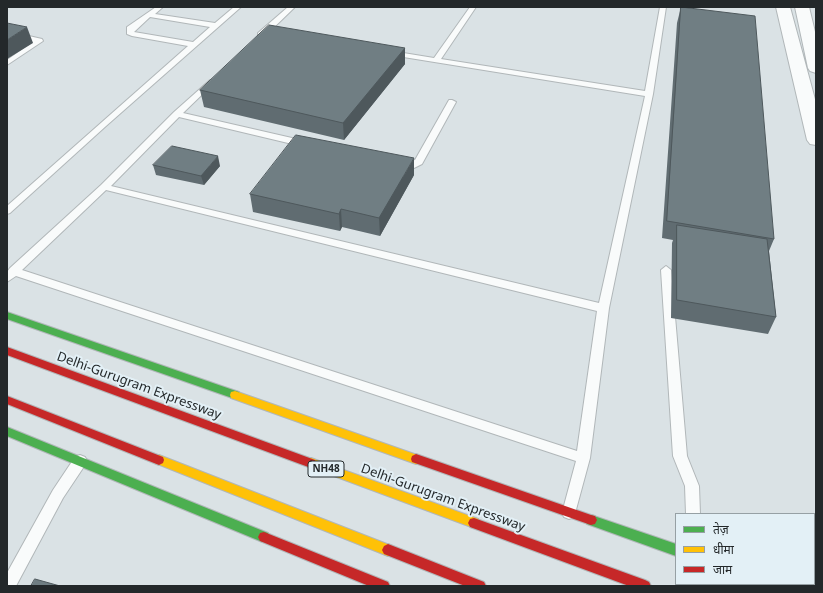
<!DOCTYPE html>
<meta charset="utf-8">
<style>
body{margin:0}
#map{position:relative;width:823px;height:593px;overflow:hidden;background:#dae2e5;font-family:"Noto Sans","Noto Sans Devanagari",sans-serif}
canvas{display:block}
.frame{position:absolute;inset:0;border:8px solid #23282a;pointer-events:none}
.legend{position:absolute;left:675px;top:513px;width:140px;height:72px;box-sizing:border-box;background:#e3f0f6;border:1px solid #96a0a4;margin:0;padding:5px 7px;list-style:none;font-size:12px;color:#23282a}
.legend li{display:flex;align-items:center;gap:8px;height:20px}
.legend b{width:20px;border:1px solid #96a0a4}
</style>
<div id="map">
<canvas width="823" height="593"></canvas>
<div class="frame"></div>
<ul class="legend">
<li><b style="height:5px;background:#4caf50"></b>तेज़</li>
<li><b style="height:5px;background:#ffc107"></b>धीमा</li>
<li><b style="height:5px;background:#c62828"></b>जाम</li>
</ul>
</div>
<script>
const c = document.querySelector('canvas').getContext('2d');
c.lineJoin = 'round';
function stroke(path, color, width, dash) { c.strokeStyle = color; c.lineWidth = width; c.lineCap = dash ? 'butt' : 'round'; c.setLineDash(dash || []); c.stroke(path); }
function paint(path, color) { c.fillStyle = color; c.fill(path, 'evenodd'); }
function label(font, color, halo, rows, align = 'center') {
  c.font = font + ' "Noto Sans",sans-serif'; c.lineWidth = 4; c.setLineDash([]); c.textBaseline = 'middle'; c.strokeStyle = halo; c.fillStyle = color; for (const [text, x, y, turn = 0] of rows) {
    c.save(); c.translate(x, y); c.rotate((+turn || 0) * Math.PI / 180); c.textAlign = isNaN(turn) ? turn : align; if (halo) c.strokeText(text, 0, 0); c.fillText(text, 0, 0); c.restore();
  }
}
const lane = new Path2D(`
 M156,7H163L155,14L215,23L234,7H241L106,126L10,213L7,214V206L188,46L132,36L127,34V27ZM150,17L210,27L193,42L134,32Z
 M288,7H295L264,37H258V33Z
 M470,7H476L441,59L645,91L660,7H666L653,94L609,308L590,458L574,517L569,519L564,517L562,513L576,461L16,276L7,282V272L10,268L101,185L174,112L210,80H213V84L183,113L305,141L309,144L305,147L179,117L111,186L599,303L645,96L391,55L387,53L391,51L434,58ZM106,190L597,311L577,451L22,270Z
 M7,31L42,39L43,41L7,65V60L33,42L7,35Z
 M449,100H452L456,102L422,164L414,168H397V164L415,160Z
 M666,266L671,270L687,456L699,486L700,514H686L685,486L673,456L661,270Z
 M80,455L85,457L87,461L85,465L63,498L16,586H7V573L53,490L75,457Z`);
const street = new Path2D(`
 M776,7H790L816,103V145L810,144L807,140Z
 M795,7H809L816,36V73L810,71L808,68Z`);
const fast = new Path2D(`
 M7,312L239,392L240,395L239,398L235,399L7,319Z
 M7,427L268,533L270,537L268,541L264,542L260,541L7,436Z
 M591,515L676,544V556L587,524L585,520L587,516Z
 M766,584H783L784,586H767Z`);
const slow = new Path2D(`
 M235,391L420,456L421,459L420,462L416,464L231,398L230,395L231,392Z
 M159,455L392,546L394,550L392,554L388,556L155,463L154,460L155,457Z
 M311,458L478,519L480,523L478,527L474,528L307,466L306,463L307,460Z`);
const jam = new Path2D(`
 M7,347L315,460L316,463L315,466L311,468L7,355Z
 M7,396L163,457L164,460L163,463L159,465L7,404Z
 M416,454L591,515L595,516L597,520L595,524L591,525L412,462L411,459L412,456Z
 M474,518L645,580L649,582L651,586H629L470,527L468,523L470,519Z
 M264,532L388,582L390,586H369L260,541L258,537L260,533Z
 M388,544L484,582L486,586H465L384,554L382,550L384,546Z`);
const wall = new Path2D(`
 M681,7L774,239L769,251L776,317L768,334L671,318L672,243L673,240L662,238L677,23Z
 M405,48V64L344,140L204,107L200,90Z
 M153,165L220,166L204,185L156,175Z
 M414,175L380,236L342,227L340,231L253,212L250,194Z`);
const shadedWall = new Path2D(`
 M27,27L33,43L7,59V40Z
 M405,48V64L344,140L343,123Z
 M218,156L220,166L204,185L201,176Z
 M414,158V175L380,236L379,218Z
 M341,209L342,227L340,231L339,214Z`);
const building = new Path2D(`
 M681,7L755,16L774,239L667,221Z
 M7,23L27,27L7,40Z
 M269,25L405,48L343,123L200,90Z
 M296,135L414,158L379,218L341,209L339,214L250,194Z
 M172,146L218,156L201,176L153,165Z
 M677,225L767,239L776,317L677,300Z
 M35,579L60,586H31Z`);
const shields = [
 [326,469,36]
];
const shieldNames = [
 ["NH48",326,469]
];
const nearStreetnames = [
 ["Delhi-Gurugram Expressway",139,386,20],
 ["Delhi-Gurugram Expressway",443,498,20]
];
stroke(lane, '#b1b7b9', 2);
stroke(street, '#b1b7b9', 2);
stroke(fast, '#b1b7b9', 2);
stroke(slow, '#b1b7b9', 2);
stroke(jam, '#b1b7b9', 2);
paint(lane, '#f9fbfb');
paint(street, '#f9fbfb');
paint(fast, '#4caf50');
paint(slow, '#ffc107');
paint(jam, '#c62828');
paint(wall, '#606c71');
paint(shadedWall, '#4e585c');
paint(building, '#707e83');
stroke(building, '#4e585c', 1);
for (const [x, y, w] of shields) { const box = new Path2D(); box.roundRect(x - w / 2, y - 8, w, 16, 3); c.fillStyle = '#e3f0f6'; c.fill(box); stroke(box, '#23282a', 1); }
label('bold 10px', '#23282a', null, shieldNames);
label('13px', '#23282a', '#e3f0f6', nearStreetnames);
</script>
